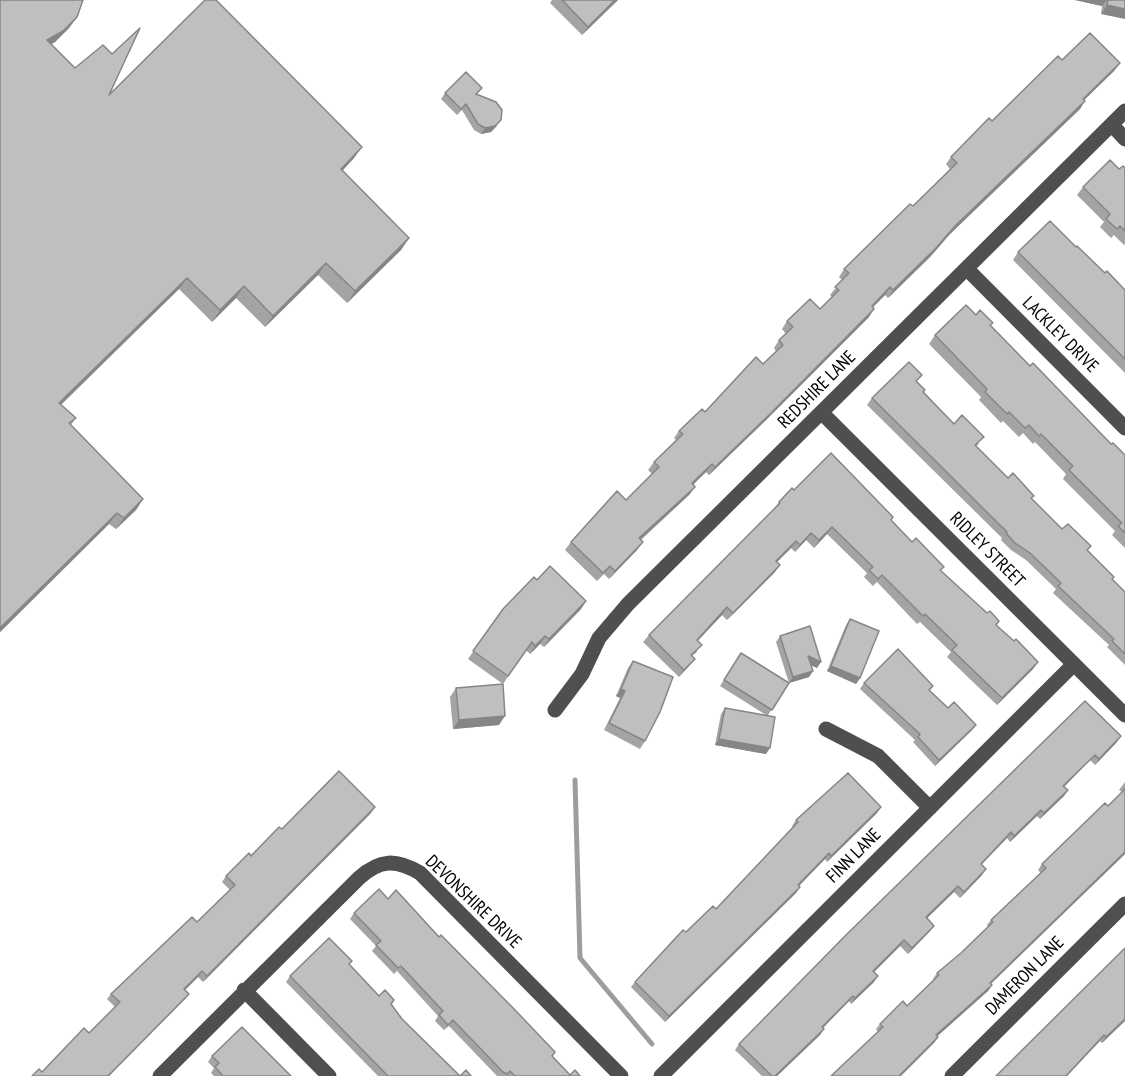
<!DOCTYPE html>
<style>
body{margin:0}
canvas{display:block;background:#fff}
</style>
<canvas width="1125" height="1076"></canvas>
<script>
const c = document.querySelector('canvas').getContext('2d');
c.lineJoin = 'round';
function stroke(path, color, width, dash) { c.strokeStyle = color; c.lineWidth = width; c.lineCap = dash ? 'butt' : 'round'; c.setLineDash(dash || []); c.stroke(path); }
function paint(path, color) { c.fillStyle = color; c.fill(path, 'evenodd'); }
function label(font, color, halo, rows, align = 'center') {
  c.font = font + ' "PT Sans Narrow",sans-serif'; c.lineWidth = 4.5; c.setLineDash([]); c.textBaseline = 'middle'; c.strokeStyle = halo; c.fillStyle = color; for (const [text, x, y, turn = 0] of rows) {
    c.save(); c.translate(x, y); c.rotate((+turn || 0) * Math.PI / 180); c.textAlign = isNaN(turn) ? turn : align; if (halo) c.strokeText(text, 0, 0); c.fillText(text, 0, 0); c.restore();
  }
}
const stream = new Path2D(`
 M575,780L580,958L652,1044`);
const minor = new Path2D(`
 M1112,125L1125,139
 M967,269L1125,428
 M822,413L1125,715
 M555,710L582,674L599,638L628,604L1125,111
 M826,729L878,756L930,808
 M244,990L329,1076
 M160,1076L359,878C380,859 396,859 420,873L621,1076
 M661,1076L1074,664
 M952,1076L1125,904`);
const wall = new Path2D(`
 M0,0L77,17L69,28L55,42L51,44L75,68L109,95L354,158L342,171L409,238L401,250L347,303L318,275L265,327L236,298L212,322L179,289L61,405L76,418L71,425L143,499L136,510L116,529L109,524L0,632Z
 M552,0H618L582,35L550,3Z
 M1075,0H1125L1101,14L1102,6Z
 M1062,60L1120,63L1114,71L1084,100L1080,109L950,234L930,257L888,298L885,295L873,307L869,317L764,422L709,475L706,472L693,485L695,487L689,495L641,540L637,550L609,579L604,574L597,581L565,550L571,542L626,500L652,474L648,470L654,462L676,440L674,438L679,431L705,412L763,364L776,351L774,348L779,340L786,334L782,329L787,321L820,309L832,297L830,295L842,280L839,277L844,269L913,206L950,169L946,164L951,157Z
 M445,93L477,95L497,126L491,132L481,134L474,130L462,110L457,115L441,99Z
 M1125,168V244L1124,245L1114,235L1111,238L1100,227L1104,222L1077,195L1083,187L1119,169Z
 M1076,247L1125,290V373L1013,260L1018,252Z
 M976,315L990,326L1030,366L1111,444L1125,455V548L1112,535L1115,531L1063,479L1066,474L1035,442L1033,444L1023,433L1019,437L1003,421L1001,423L979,400L981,397L929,344L935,335Z
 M917,382L924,392L954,424L979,444L976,446L1008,478L1032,499L1062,529L1088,550L1112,579L1125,592V665L1107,647L1109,645L1053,593L1056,589L1026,560L1011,550L1001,540L1002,538L867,405L872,398Z
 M794,490L893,517L891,521L941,571L987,613L999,621L996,625L1038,662L1033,669L997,705L947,657L951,652L920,622L917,624L877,582L873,586L864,577L867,573L827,534L814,548L806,540L795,552L791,548L777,562L775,572L727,620L722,615L698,640L697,652L692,656L689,666L679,677L643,642L649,635L774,509L779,502Z
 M537,580L586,601L581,609L544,647L540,644L530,654L526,650L503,684L468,659L503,609Z
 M850,619L860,678L856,684L827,671L846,625Z
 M780,636L817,668L811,665L813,671L809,677L789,683L776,642Z
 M741,653L789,683L768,715L766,754L715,745L721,714L725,708L766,715L720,686Z
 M633,661L645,741L640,749L604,730L620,698L616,696L628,668Z
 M864,683L930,691L948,708L976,725L972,730L935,766L913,742L915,740L860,689Z
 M456,688L499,725L453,729L450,697Z
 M1085,701L1117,742L1095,765L1090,760L1064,787L1068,790L1064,796L1040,819L1037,816L1010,842L1007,838L981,865L982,875L960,898L954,892L927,918L930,931L908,954L900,946L874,972V982L851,1004L849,1001L823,1028L820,1035L777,1076H762L735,1050L739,1044Z
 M1125,782V854L991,984L992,985L988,991L937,1036L938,1037L934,1043L878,1032L876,1029L880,1024L907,1006L934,980L933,979L937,973L961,953L988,927L987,925L991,920L1041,873L1038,870L1042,864L1108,806L1122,792L1119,790Z
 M881,807L877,813L827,862L825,859L799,886L796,893L665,1022L631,987L635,982L686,932L716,909L793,827L792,826L796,820Z
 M371,813L203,982L198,977L185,990L189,994L185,999L42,1072L89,1033L115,1007L107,999L111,994L197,922L230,890L222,882L226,876L282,829Z
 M388,899L439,937L570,1075L580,1076H497L449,1026L444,1030L435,1021L438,1016L397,971L394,974L372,951L376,946L350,919L354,913Z
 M1125,948V1021L1102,1043L1100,1041Z
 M349,965L379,996L391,1005L402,1019L460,1076H378L286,982L290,976Z
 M212,1056L291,1076H214L211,1073L214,1068L208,1062Z`);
const shadedWall = new Path2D(`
 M615,0H618L582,35L588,27Z
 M1075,0H1107L1102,6Z
 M1107,5L1125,9V19L1101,14Z
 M77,17L69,28L55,42L39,51L47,40Z
 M1120,63L1114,71L1077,107L1083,99Z
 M1085,101L1080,109L950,234L930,257L888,298L893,290L955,226Z
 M501,120L491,132L481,134L485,128Z
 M362,147L354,158L333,181L341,169Z
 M409,238L401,250L347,303L355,291Z
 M326,263L318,275L265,327L273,316Z
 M187,278L179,289L51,414L59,403Z
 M244,286L236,298L212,322L220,310Z
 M890,287L885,295L866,314L872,306Z
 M874,309L869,317L764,422L709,475L715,467Z
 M712,464L706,472L686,491L692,483Z
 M695,487L689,495L633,546L639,538Z
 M143,499L136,510L116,529L124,518Z
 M117,513L109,524L0,632V628Z
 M832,527L827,534L814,548L819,540Z
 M811,533L806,540L795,552L800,545Z
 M796,541L791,548L771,568L776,561Z
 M643,542L637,550L609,579L615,571Z
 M780,565L775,572L727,620L733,613Z
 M586,601L581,609L544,647L549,639Z
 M727,607L722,615L692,647L697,640Z
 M545,636L540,644L530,654L535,646Z
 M808,656L821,662L817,668L804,662Z
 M695,659L689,666L679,677L684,670Z
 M1038,662L1033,669L997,705L1002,698Z
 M831,666L860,678L856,684L827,671Z
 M813,671L809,677L789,683L793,677Z
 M621,689L625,691L620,698L616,696Z
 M505,716L499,725L453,729L459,720Z
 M976,725L972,730L935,766L939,760Z
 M1121,736L1117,742L1095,765L1099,759Z
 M719,739L770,748L766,754L715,745Z
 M1095,755L1090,760L1059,792L1063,786Z
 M1068,790L1064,796L1040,819L1044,813Z
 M375,807L371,813L203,982L207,976Z
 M881,807L877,813L827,862L831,856Z
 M1041,810L1037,816L1010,842L1014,836Z
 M1011,832L1007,838L976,870L981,864Z
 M1125,852V854L986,988L990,983Z
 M829,853L825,859L794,891L798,885Z
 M986,869L982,875L960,898L964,892Z
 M958,886L954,892L922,923L926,917Z
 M800,887L796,893L665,1022L669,1016Z
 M934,926L930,931L908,954L912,948Z
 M904,940L900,946L869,977L873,971Z
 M202,971L198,977L180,995L184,989Z
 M878,976L874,982L851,1004L855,998Z
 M992,985L988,991L932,1041L936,1035Z
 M189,994L185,999L109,1076H108Z
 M853,996L849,1001L818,1033L822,1027Z
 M1125,1019V1021L1102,1043L1106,1037Z
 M824,1029L820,1035L777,1076H775Z
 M1104,1035L1100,1041L1067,1076H1066Z
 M938,1037L934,1043L901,1076H899Z`);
const building = new Path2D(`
 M0,0H83L77,17L63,31L47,40L75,68L103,45L112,54L140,28L109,95L205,0H216L362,147L341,169L409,238L355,291L326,263L273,316L244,286L220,310L187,278L59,403L76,418L69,423L143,499L124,518L117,513L0,628Z
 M562,0H615L588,27Z
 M1108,0H1125V9L1107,5Z
 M1090,33L1120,63L1083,99L1085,101L955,226L935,249L893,290L890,287L872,306L874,309L770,414L715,467L712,464L692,483L695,487L639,538L643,542L615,571L610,566L603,573L571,542L617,491L626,500L659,467L654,462L683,434L679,431L702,409L705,412L756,357L763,364L783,345L779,340L793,327L787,321L810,299L820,309L839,290L835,287L849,273L844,269L910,204L913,206L957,163L951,157L989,118L992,121L1058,56L1062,60Z
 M466,72L482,88L476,94L496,102L502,110L501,120L495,126L485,128L478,124L466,104L461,109L445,93Z
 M1110,160L1119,169L1123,166L1125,168V231L1120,226L1117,229L1106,219L1110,214L1083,187Z
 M1050,221L1076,247L1077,246L1105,273L1107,271L1125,290V359L1018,252Z
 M966,305L976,315L980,310L993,323L990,325L1030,366L1033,363L1111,444L1113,443L1125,455V533L1118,526L1122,523L1069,470L1073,466L1041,434L1039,436L1029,425L1025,428L1009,412L1007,414L985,392L987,389L935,335Z
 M909,362L922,375L916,381L925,390L923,392L954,424L962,415L984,437L975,445L1008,478L1013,473L1034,496L1031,498L1062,529L1068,524L1091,546L1087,550L1114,577L1112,579L1125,592V654L1112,641L1114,639L1058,586L1061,583L1030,553L1015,543L1006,533L1007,532L872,398Z
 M831,453L893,517L891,520L912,542L916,538L944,567L940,570L987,613L990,611L999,621L996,625L1014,641L1016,639L1038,662L1002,698L952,650L957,645L925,614L923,616L882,575L878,579L869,570L873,567L832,527L819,540L811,533L800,545L796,541L776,561L780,565L733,613L727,607L697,640L702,645L691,655L695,659L684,670L649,635L780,503L779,502L792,488L794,490Z
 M550,566L586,601L549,639L545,636L535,646L532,642L508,676L473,651L503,609L534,577L537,580Z
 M850,619L879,631L860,678L831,666Z
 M810,626L821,662L808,656L813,671L793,677L780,636Z
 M898,649L933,686L929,690L948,708L954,702L976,725L939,760L918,737L920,734L864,683Z
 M741,653L789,683L772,710L724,680Z
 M633,661L673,677L660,712L645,741L609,723L625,691L621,689Z
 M503,684L505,716L459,720L456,688Z
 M1085,701L1121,736L1099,759L1095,755L1063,786L1068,790L1044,813L1041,810L1014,836L1011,832L981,864L986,869L964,892L958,886L926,917L934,926L912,948L904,940L873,971L878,976L855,998L853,996L822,1027L824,1029L775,1076H772L739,1044L846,935Z
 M725,708L775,717L770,748L719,739Z
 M339,771L375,807L207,976L202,971L184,989L189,994L108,1076H32L39,1069L42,1072L84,1028L89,1033L120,1002L111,994L192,917L197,922L235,885L226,876L249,853L251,856L279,827L282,829Z
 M848,773L881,807L831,856L829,853L798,885L800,887L669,1016L635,982L683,930L686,932L713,906L716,909L798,822L796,820Z
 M1125,789V852L990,983L992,985L936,1035L938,1037L899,1076H831L883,1027L880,1024L903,1001L907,1006L939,975L937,973L961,953L993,922L991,920L1046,868L1042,864L1105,803L1108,806Z
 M379,889L388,899L396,890L439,937L441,935L516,1011L555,1052L552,1056L570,1075L575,1070L580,1076H515L510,1071L507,1074L503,1072L453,1020L448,1025L439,1015L443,1011L401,966L398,968L376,945L381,941L354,913Z
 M329,938L352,961L349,964L379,996L385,990L394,1000L391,1004L402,1019L460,1076H388L290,976Z
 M1125,948V1019L1106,1037L1104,1035L1066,1076H996Z
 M242,1027L291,1076H223L215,1067L219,1063L212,1056Z
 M466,1070L471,1076H460Z`);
const streetNames = [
 ["LACKLEY DRIVE",1060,335,45],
 ["REDSHIRE LANE",817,390,-45],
 ["RIDLEY STREET",987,550,45],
 ["FINN LANE",854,856,-45],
 ["DEVONSHIRE DRIVE",473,902,44],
 ["DAMERON LANE",1025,976,-45]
];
stroke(stream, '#9d9d9d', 5);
stroke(minor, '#4f4f4f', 15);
paint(wall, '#a4a4a4');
paint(shadedWall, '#868686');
paint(building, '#bfbfbf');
stroke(building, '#868686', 1.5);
label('18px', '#000', '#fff', streetNames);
</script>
